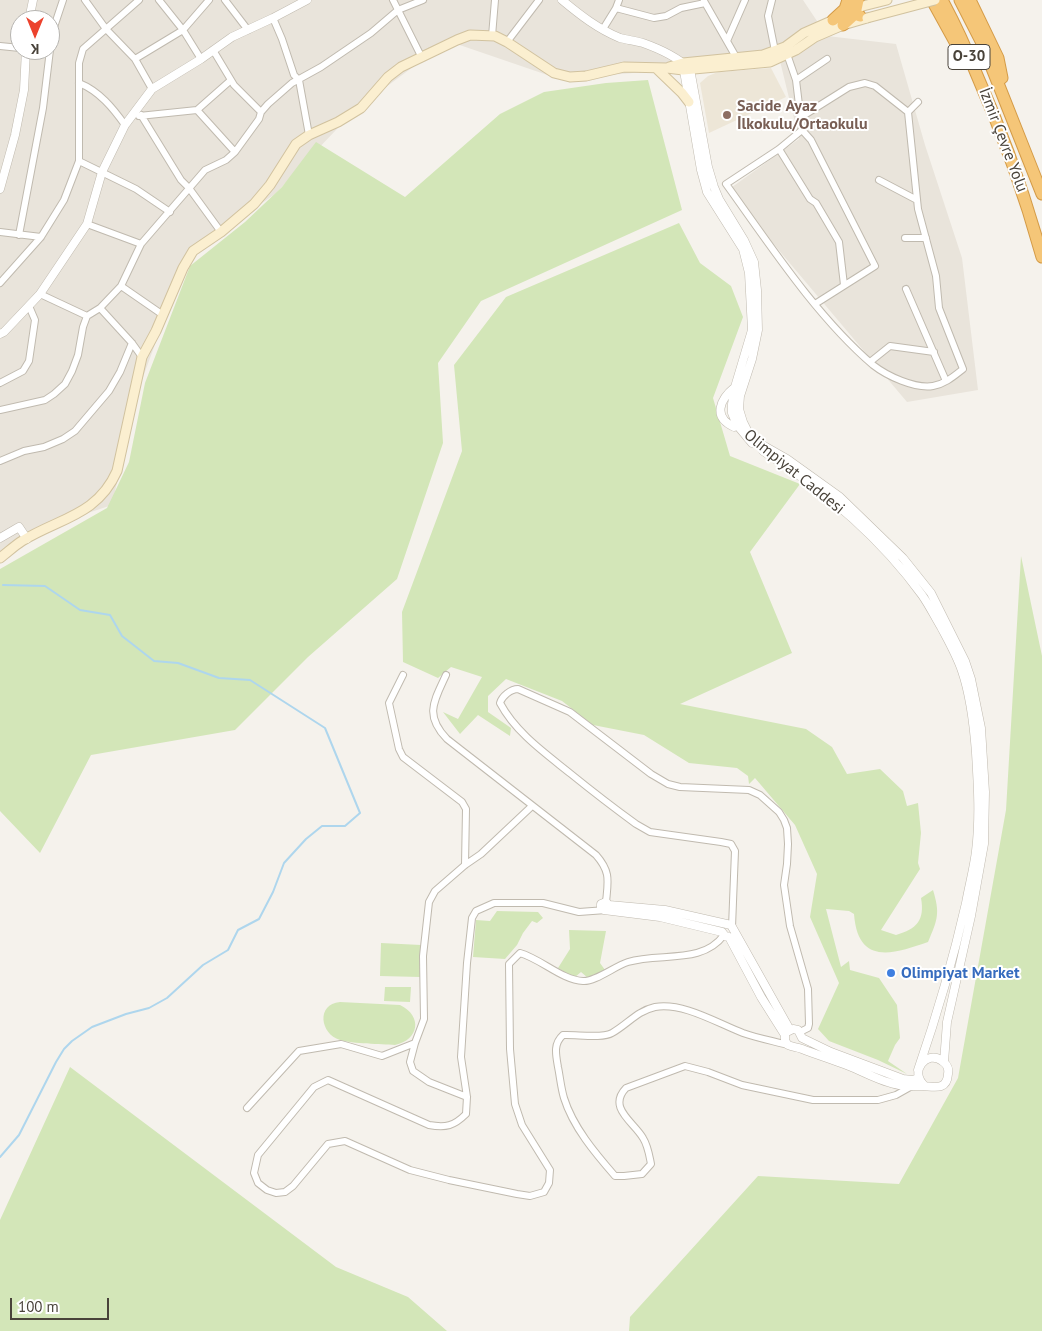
<!DOCTYPE html>
<meta charset="utf-8">
<style>
body{margin:0}
#map{position:relative;width:1042px;height:1331px;overflow:hidden;background:#f5f2ec;font-family:"PT Sans",sans-serif}
canvas{display:block}
.north{position:absolute;left:10px;top:10px;width:50px;height:50px;box-sizing:border-box;background:#fff;border:1px solid #b6b4b0;border-radius:50%;rotate:180deg;font-size:14px;font-weight:700;line-height:20px;text-align:center;color:#49433a}
.north::after{content:'';display:block;margin:auto;width:18px;height:22px;background:#ec422d;clip-path:polygon(50% 0,100% 100%,50% 72%,0 100%)}
.scale{position:absolute;left:10px;top:1298px;width:99px;height:22px;box-sizing:border-box;border:2px solid #49433a;border-top:0;padding-left:6px;font-size:15px;line-height:18px;white-space:nowrap;color:#49433a;-webkit-text-stroke:4px #fff;paint-order:stroke}
</style>
<div id="map">
<canvas width="1042" height="1331"></canvas>
<div class="north">K</div>
<div class="scale">100 m</div>
</div>
<script>
const c = document.querySelector('canvas').getContext('2d');
c.lineJoin = 'round';
function paint(path, color) { c.fillStyle = color; c.fill(path, 'evenodd'); }
function stroke(path, color, width, dash) { c.strokeStyle = color; c.lineWidth = width; c.lineCap = dash ? 'butt' : 'round'; c.setLineDash(dash || []); c.stroke(path); }
function label(font, color, halo, rows, align = 'center') {
  c.font = font + ' "PT Sans",sans-serif'; c.lineWidth = 4; c.setLineDash([]); c.textBaseline = 'middle'; c.strokeStyle = halo; c.fillStyle = color; for (const [text, x, y, turn = 0] of rows) {
    c.save(); c.translate(x, y); c.rotate((+turn || 0) * Math.PI / 180); c.textAlign = isNaN(turn) ? turn : align; if (halo) c.strokeText(text, 0, 0); c.fillText(text, 0, 0); c.restore();
  }
}
const residential = new Path2D(`
 M0,0H803L827,36L896,44L925,145L962,258L978,390L907,402L728,190L799,139L780,61L559,79L448,41L355,110L275,194L188,255L136,396L112,505L49,526L0,561ZM20,20H50V50H20Z`);
const education = new Path2D(`
 M771,68L786,97L709,133L700,83L708,76L718,72Z`);
const green = new Path2D(`
 M648,80L682,210L481,301L438,363L443,443L397,579L308,657L235,730L91,755L40,853L0,811V569L107,508L129,462L145,383L190,266L245,222L282,187L316,142L405,197L500,114L544,92L606,83Z
 M679,223L700,263L731,286L743,317L713,398L730,456L800,484L750,552L792,653L680,704L806,729L832,747L847,774L880,769L903,791L907,806L918,803L921,833L918,863L920,869L881,930L896,935C917,929 925,920 921,898L933,890C940,913 938,919 928,942C893,954 858,966 854,914L849,911L826,909L841,967L849,961L850,970L879,978L897,1005L900,1038L895,1045L888,1061L907,1074L878,1060L829,1041L818,1029L839,983L810,917L817,874L795,825L755,778L749,784L748,776L737,768L689,763L644,735L593,725L562,701L506,679L488,696V712L511,728L510,736L478,715L460,734L443,712L458,719L482,677L451,667L438,678L403,662L402,612L462,451L454,365L506,297Z
 M1021,556L1042,656V1331H629L630,1317L758,1176L899,1184L958,1078L1006,810Z
 M497,911L538,912L543,918L537,923L532,921L523,933L517,945L505,959L473,957L476,920L490,921Z
 M569,930L606,931L600,963L605,970L588,978L581,972L574,978L558,968L570,949Z
 M381,943L421,945L420,977L380,976Z
 M385,987H411L410,1002L384,1001Z
 M340,1002L400,1005C423,1016 419,1040 395,1045C381,1044 353,1044 340,1040C320,1034 316,1004 340,1002Z
 M70,1067L336,1267L408,1297L447,1331H0V1220Z`);
const stream = new Path2D(`
 M0,1157L19,1135L56,1062L64,1049L72,1041L92,1027L126,1014L149,1008L167,998L203,965L228,950L238,930L259,919L273,892L284,863L306,839L322,826H345L360,813L325,728L250,680L219,678L178,663L154,661L122,636L110,615L80,610L45,586L3,585`);
const minor = new Path2D(`
 M85,0L106,29L135,59L152,89
 M159,0L183,30L201,59
 M225,0L248,30
 M393,0L422,58
 M772,0L768,16L775,51
 M704,1L736,57
 M616,8L619,0
 M273,18L282,39L294,75L299,80L309,135
 M603,29L616,8L654,18L666,16L681,8L705,3
 M492,36L495,0
 M727,41L745,0
 M507,42L539,0
 M0,46L20,48
 M50,48L53,30L63,0
 M213,50L234,85L261,112
 M787,54L796,80
 M135,59L183,30L209,0
 M79,83C99,91 113,108 125,125
 M197,110L235,152
 M908,112L918,102
 M141,115L181,180L189,188L221,232
 M801,115L806,114L849,87L865,83L875,86L908,112L918,209L936,276L939,308L963,369C954,376 945,384 933,386C915,389 887,376 873,365C816,316 770,245 726,184L779,149L802,130L796,80L827,59
 M139,116L197,110L231,80
 M802,130L811,140L875,266L815,304
 M779,149L810,199L816,203L839,242L844,285
 M79,161L136,189L170,212
 M879,180L917,200
 M87,224L141,244
 M0,232L41,237
 M19,235L43,108L50,50
 M905,238H926
 M0,283L41,237L64,200L79,161V63L83,49L139,0
 M121,286L163,315
 M906,289L946,381
 M40,294L87,316
 M100,308L132,343L142,357
 M870,362L890,346L934,352
 M0,383L23,371L29,361L35,320L29,306
 M0,410L45,400L54,394L65,384L72,371L78,355L83,327L87,316L100,308L121,286L141,244L205,170L226,160L235,152L259,119L261,112L268,104L292,83L321,67L371,33L398,10L423,0
 M0,461L24,451L44,447L63,439L75,431L109,391L120,372L132,343
 M403,675L389,703L399,749L403,757L462,802L466,809L465,865
 M446,675C434,701 424,715 447,739L596,855C611,872 608,881 606,902
 M606,910L579,912L543,903H494L476,911L472,918L467,963L461,1057L467,1097L466,1114C454,1126 446,1128 429,1125L328,1080L314,1087L258,1155L254,1173L258,1183L267,1190L276,1193L285,1192L293,1186L328,1144L345,1141L410,1170L449,1180L517,1194L530,1196L544,1192L549,1183L550,1170L522,1125L515,1104L510,1049L509,964L520,953C541,959 562,980 583,981C595,982 615,966 628,962C660,952 702,965 724,935
 M732,927L735,851L731,844L721,842L650,832L636,824C614,808 592,791 571,774C545,753 516,733 500,703C502,696 511,689 518,689L570,712L651,774L668,784L680,787L749,790L760,795L779,812L784,820L787,828L788,844L787,864L784,885L790,926L808,989L809,1024L808,1028L800,1032
 M788,1045C773,1041 757,1038 743,1033C717,1023 683,1002 655,1007C637,1011 628,1024 612,1033C602,1039 575,1034 563,1035C553,1044 556,1055 558,1067C560,1077 561,1088 564,1098C573,1127 595,1153 615,1176H624L642,1174L651,1164C649,1154 648,1146 643,1138C634,1122 607,1108 626,1088L685,1066L708,1072L742,1085L813,1100H878L896,1095L912,1086
 M467,1097L429,1082L413,1071L410,1062L415,1043L424,1019L423,956L429,902L435,891L465,865L481,854L532,806
 M247,1108L299,1051L341,1044L382,1056L415,1043`);
const tertiary = new Path2D(`
 M562,0C580,15 598,29 620,38C628,40 636,41 643,43C660,49 677,57 690,69L708,167L714,187L719,199L744,240L754,262L757,290L758,330L752,359L740,396L739,409L743,422L748,432L757,442L787,459L840,497L903,558L931,593L965,661L971,679L981,728L985,792L984,844L971,916L947,1022L944,1062
 M29,20L33,0
 M683,65L701,170L707,192L743,249L749,273L752,330L735,387L732,404V413L737,425L752,443
 M0,189L15,135L24,90L26,50
 M0,334L4,332L40,294L87,224L102,172L125,125L152,89L201,59L232,37L273,18L307,0
 M735,387C720,399 712,417 734,427L738,423
 M763,451C823,489 880,537 922,595C929,605 935,617 941,627C949,642 957,656 962,671C971,697 974,726 976,753C978,786 980,818 976,851C974,868 969,886 966,903C953,960 937,1015 918,1070
 M0,538L19,527L27,539
 M790,1030L731,925L665,910L609,905L606,902L601,904V908L604,910L660,917L722,932L725,936L729,937L761,997L785,1035V1041L788,1045C792,1047 797,1047 802,1049C818,1055 833,1060 849,1066C864,1072 883,1083 899,1085C906,1087 914,1086 922,1086C932,1086 947,1092 948,1074C949,1069 947,1064 942,1061C927,1049 908,1072 925,1086
 M787,1032L793,1029L798,1030L802,1038L831,1052L903,1079L912,1080L919,1078`);
const secondary = new Path2D(`
 M852,11L863,6L887,0
 M669,67L683,63L763,55L785,47L804,33L838,18
 M656,68L682,93L689,102
 M0,558C7,553 14,546 22,541C59,518 97,516 117,471L142,357L156,331L183,268L193,251L221,232L254,204L270,185L296,144L309,135L338,122L361,108L388,77L401,67L457,40L470,35L495,36L507,42L554,73L570,77L586,76L624,67L667,68L683,70L770,62L796,50L815,37L843,25L867,18`);
const motorway = new Path2D(`
 M932,0L959,49
 M942,0C955,24 966,48 976,73C1003,134 1024,192 1042,257
 M960,0L982,43L1042,194
 M970,0L998,58L1002,78
 M848,1L851,12L860,16
 M833,20L845,9L848,0
 M843,25L855,14L858,0`);
const secondaryBridge = new Path2D(`
 M867,18L935,0`);
const markers = [
 [727,115,5,"#8d6e63"],
 [891,973,5,"#3f7fe0"]
];
const shields = [
 [969,57,42]
];
const shieldNames = [
 ["O-30",969,57]
];
const educationNames = [
 ["Sacide Ayaz",737,106],
 ["İlkokulu/Ortaokulu",737,124]
];
const streetNames = [
 ["İzmir Çevre Yolu",1003,140,69],
 ["Olimpiyat Caddesi",794,472,39]
];
const shopNames = [
 ["Olimpiyat Market",901,973]
];
paint(residential, '#e9e4db');
paint(education, '#ede6d7');
paint(green, '#d3e6b8');
stroke(stream, '#aed6ed', 2);
stroke(minor, '#c0baaf', 8);
stroke(tertiary, '#c0baaf', 9);
stroke(secondary, '#d1c29f', 11);
stroke(motorway, '#d49b47', 13);
stroke(minor, '#fff', 6);
stroke(tertiary, '#fff', 8);
stroke(secondary, '#fbefd0', 9);
stroke(motorway, '#f5c678', 11);
stroke(secondaryBridge, '#d1c29f', 11, []);
stroke(secondaryBridge, '#fbefd0', 9);
for (const [x, y, r, color] of markers) { const dot = new Path2D(); dot.arc(x, y, r, 0, 2 * Math.PI); c.fillStyle = color; c.fill(dot); stroke(dot, '#fff', 2); }
for (const [x, y, w] of shields) { const box = new Path2D(); box.roundRect(x - w / 2, y - 12.5, w, 25, 4); c.fillStyle = '#fff'; c.fill(box); stroke(box, '#49433a', 1); }
label('bold 15px', '#49433a', null, shieldNames);
label('bold 16px', '#785e54', '#fff', educationNames, 'left');
label('16px', '#49433a', '#fff', streetNames);
label('bold 16px', '#366cbe', '#fff', shopNames, 'left');
</script>
